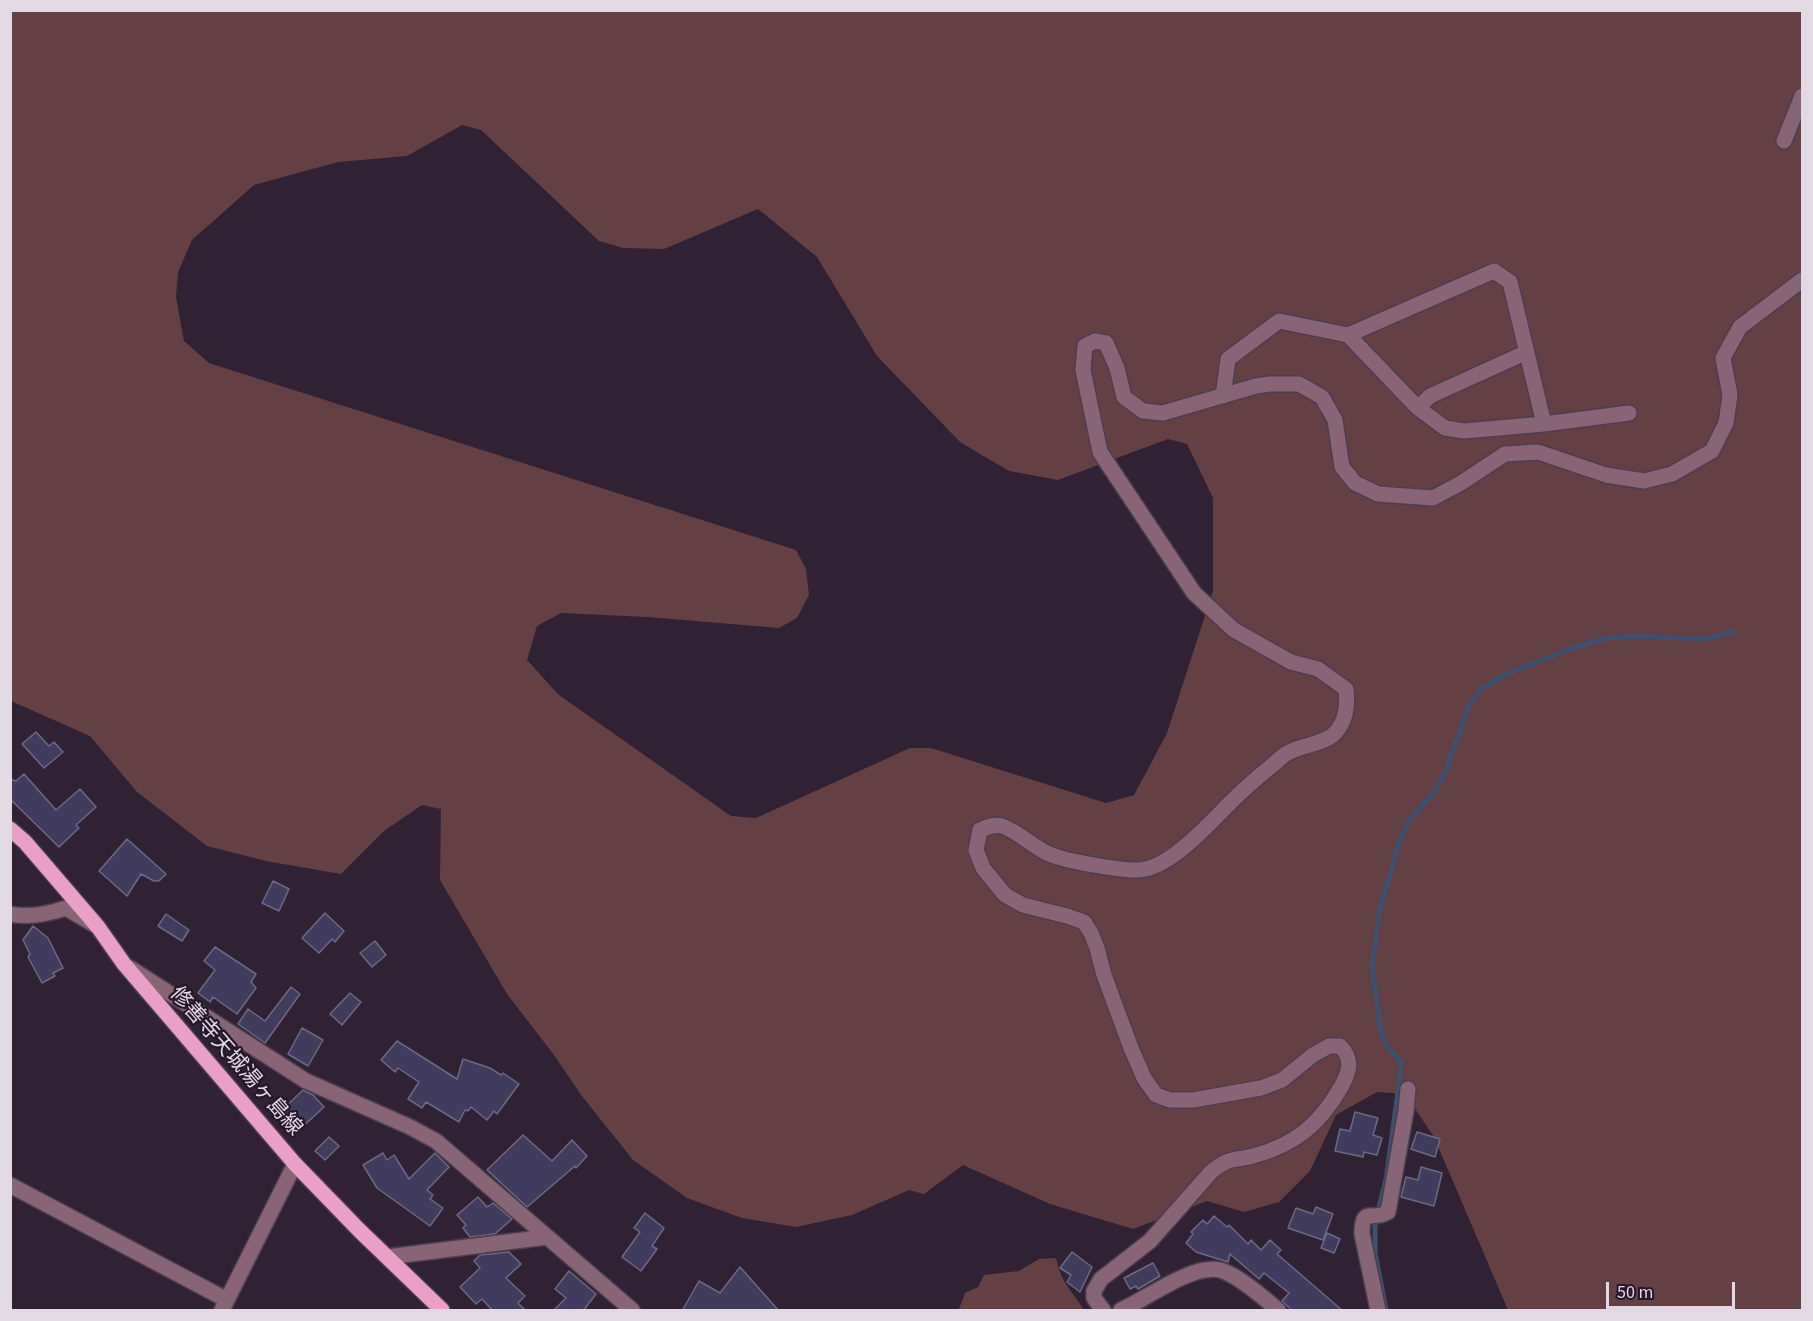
<!DOCTYPE html>
<meta charset="utf-8">
<style>
body{margin:0}
#map{position:relative;width:1813px;height:1321px;overflow:hidden;background:#302134;font-family:"Source Sans 3",sans-serif}
canvas{display:block}
.frame{position:absolute;inset:0;border:12px solid #e2d9e5;pointer-events:none}
.scale{position:absolute;left:1606px;top:1282px;width:129px;height:27px;box-sizing:border-box;border:3px solid #e2d9e5;border-top:0;padding-left:8px;font-size:18px;line-height:21px;white-space:nowrap;color:#e2d9e5;-webkit-text-stroke:4px #26172a;paint-order:stroke}
</style>
<div id="map">
<canvas width="1813" height="1321"></canvas>
<div class="frame"></div>
<div class="scale">50 m</div>
</div>
<script>
const c = document.querySelector('canvas').getContext('2d');
c.lineJoin = 'round';
function paint(path, color) { c.fillStyle = color; c.fill(path, 'evenodd'); }
function stroke(path, color, width, dash) { c.strokeStyle = color; c.lineWidth = width; c.lineCap = dash ? 'butt' : 'round'; c.setLineDash(dash || []); c.stroke(path); }
function label(font, color, halo, rows, align = 'center') {
  c.font = font + ' "Source Sans 3","Noto Sans JP",sans-serif'; c.lineWidth = 4.5; c.setLineDash([]); c.textBaseline = 'middle'; c.strokeStyle = halo; c.fillStyle = color; for (const [text, x, y, turn = 0] of rows) {
    c.save(); c.translate(x, y); c.rotate((+turn || 0) * Math.PI / 180); c.textAlign = isNaN(turn) ? turn : align; if (halo) c.strokeText(text, 0, 0); c.fillText(text, 0, 0); c.restore();
  }
}
const green = new Path2D(`
 M11,11H1802V1310H1508L1434,1137L1405,1094L1377,1092L1336,1115L1310,1171L1279,1202L1244,1212L1207,1201L1133,1229L1050,1204L963,1165L924,1194L909,1190L852,1215L796,1227L742,1218L687,1198L633,1160L581,1095L554,1055L507,994L440,880L441,809L422,805L384,831L341,874L266,861L207,846L137,792L90,736L11,701ZM462,125L481,130L599,241L623,248L664,249L758,209L817,257L877,356L960,442L1009,471L1058,480L1168,439L1187,444L1213,498V591L1167,733L1134,795L1106,803L931,748H910L756,818L731,816L559,695L527,660L537,626L561,613L648,617L779,628L797,618L809,595L806,569L796,550L209,363L184,341L176,297L178,272L192,240L254,185L338,162L407,156Z
 M1056,1258C1062,1285 1071,1289 1084,1310H961L959,1309L965,1293L978,1287L984,1275L1019,1271L1039,1259Z`);
const stream = new Path2D(`
 M1386,1310L1375,1253V1222L1386,1180L1401,1069V1062L1387,1047L1381,1032L1372,967L1380,909L1399,842L1409,821L1435,791L1444,775L1469,706L1481,689L1504,675L1569,649L1605,638L1636,636L1704,639L1733,632`);
const building = new Path2D(`
 M36,732L49,746L54,742L63,752L44,768L22,744Z
 M24,774L56,810L80,789L96,807L76,825L79,828L59,847L10,799V779L16,781Z
 M127,839L166,874L159,881H154L141,874L127,896L99,871Z
 M273,881L289,889L279,911L262,903Z
 M325,913L344,931L335,942L332,939L319,953L302,938Z
 M166,914L189,930L182,941L158,926Z
 M33,926L48,938L63,968L53,973L55,976L42,983L28,957L30,954L23,940Z
 M375,941L386,955L372,967L360,953Z
 M215,947L256,974L251,982L256,988L237,1014L213,997L210,1002L198,993L215,970L204,961Z
 M291,987L300,994L265,1043L238,1024L248,1009L265,1021Z
 M350,993L361,1002L342,1025L330,1014Z
 M302,1028L323,1040L308,1066L288,1054Z
 M397,1041L457,1079L463,1059L490,1068L501,1075L503,1073L519,1084L497,1114L494,1111L487,1120L471,1107L468,1111L465,1110L459,1122L426,1102L422,1108L408,1099L419,1082L398,1068L395,1072L381,1060Z
 M303,1090L313,1095L324,1107L298,1131L280,1112Z
 M1355,1112L1378,1118L1373,1135L1382,1138L1377,1155L1364,1152L1363,1157L1335,1151L1340,1129L1350,1131Z
 M1417,1132L1440,1139L1435,1157L1411,1149Z
 M523,1135L552,1161L572,1140L587,1156L576,1168L575,1166L527,1207L487,1170Z
 M329,1137L339,1146L325,1160L315,1151Z
 M383,1153L387,1160L394,1155L409,1179L435,1153L449,1167L427,1190L433,1195L430,1199L443,1208L430,1226L377,1188L363,1165Z
 M1421,1167L1442,1173L1434,1206L1401,1197L1406,1177L1418,1180Z
 M478,1197L487,1207L493,1203L512,1219L495,1234L470,1237L463,1228L466,1225L457,1215Z
 M1316,1207L1333,1214L1323,1240L1288,1228L1296,1208L1313,1214Z
 M645,1213L664,1228L652,1246L657,1249L641,1271L622,1257L640,1232L634,1228Z
 M1214,1216L1227,1227L1229,1225L1248,1244L1251,1240L1261,1250L1270,1240L1281,1250L1277,1254L1343,1311H1293L1282,1301L1289,1293L1264,1273L1259,1279L1230,1254L1228,1262L1196,1252L1186,1243L1193,1234L1191,1232L1203,1220L1207,1224Z
 M1327,1233L1340,1239L1334,1253L1321,1248Z
 M509,1252L521,1264L506,1278L525,1296L518,1303L526,1311H493L482,1299L476,1304L460,1287L480,1268L474,1261L480,1255Z
 M1072,1252L1092,1267L1080,1292L1067,1282L1071,1275L1060,1268Z
 M1153,1263L1160,1276L1138,1289L1136,1286L1130,1289L1124,1278Z
 M740,1267L779,1311H682L699,1281L720,1293Z
 M569,1271L596,1294L583,1311H553L566,1298L555,1289Z`);
const minor = new Path2D(`
 M1784,141L1802,96
 M1348,335L1494,271L1510,282L1544,424
 M1223,396L1228,359L1279,321L1348,335L1418,408L1445,428L1464,431L1544,424L1629,413
 M1418,408L1430,396L1527,352
 M10,914C29,918 48,914 66,908L95,925
 M130,968L306,1081L410,1127L436,1141L632,1310
 M10,1185L227,1300
 M387,1257L547,1237
 M222,1310L295,1164
 M1103,1310L1094,1298V1291L1101,1279L1150,1241L1211,1172C1229,1157 1232,1161 1253,1156C1295,1145 1320,1124 1341,1087C1350,1071 1353,1059 1340,1046H1329L1313,1055L1282,1080L1261,1088L1193,1100H1170L1156,1095L1144,1078L1131,1048L1104,975L1097,948L1091,933L1084,922L1067,916L1023,905L1005,895L983,868L976,850L980,830C987,827 994,824 1002,826C1017,831 1031,845 1045,852C1061,861 1118,870 1138,870C1170,870 1213,819 1235,798C1250,783 1267,770 1283,756C1296,745 1319,746 1333,735C1346,723 1348,706 1346,689L1318,669L1291,662L1234,630L1194,593L1100,452L1083,370L1085,346L1095,341L1106,343L1117,368L1124,397L1143,411L1163,413L1256,386L1270,384H1299L1322,397L1335,420L1342,467L1355,483L1378,494L1433,498L1461,483L1505,454L1538,452L1606,475L1644,481L1672,474L1712,451L1726,423L1730,395L1723,358L1740,327L1802,280
 M1121,1310C1147,1299 1191,1264 1220,1270C1238,1275 1264,1298 1278,1310
 M1378,1310L1362,1234C1362,1205 1372,1222 1388,1212L1406,1111L1408,1089`);
const major = new Path2D(`
 M10,829L25,842L98,927L124,964L295,1164L359,1230L442,1310`);
const streetNames = [
 ["修善寺天城湯ヶ島線",235,1062,49]
];
paint(green, '#634043');
stroke(stream, '#3e4f6f', 5);
paint(building, '#413c5e');
stroke(building, '#6c6983', 1.5);
stroke(minor, '#4c3e50', 18);
stroke(major, '#4c3e50', 18);
stroke(minor, '#876476', 15);
stroke(major, '#e99fc6', 15);
label('21px', '#e2d9e5', '#26172a', streetNames);
</script>
